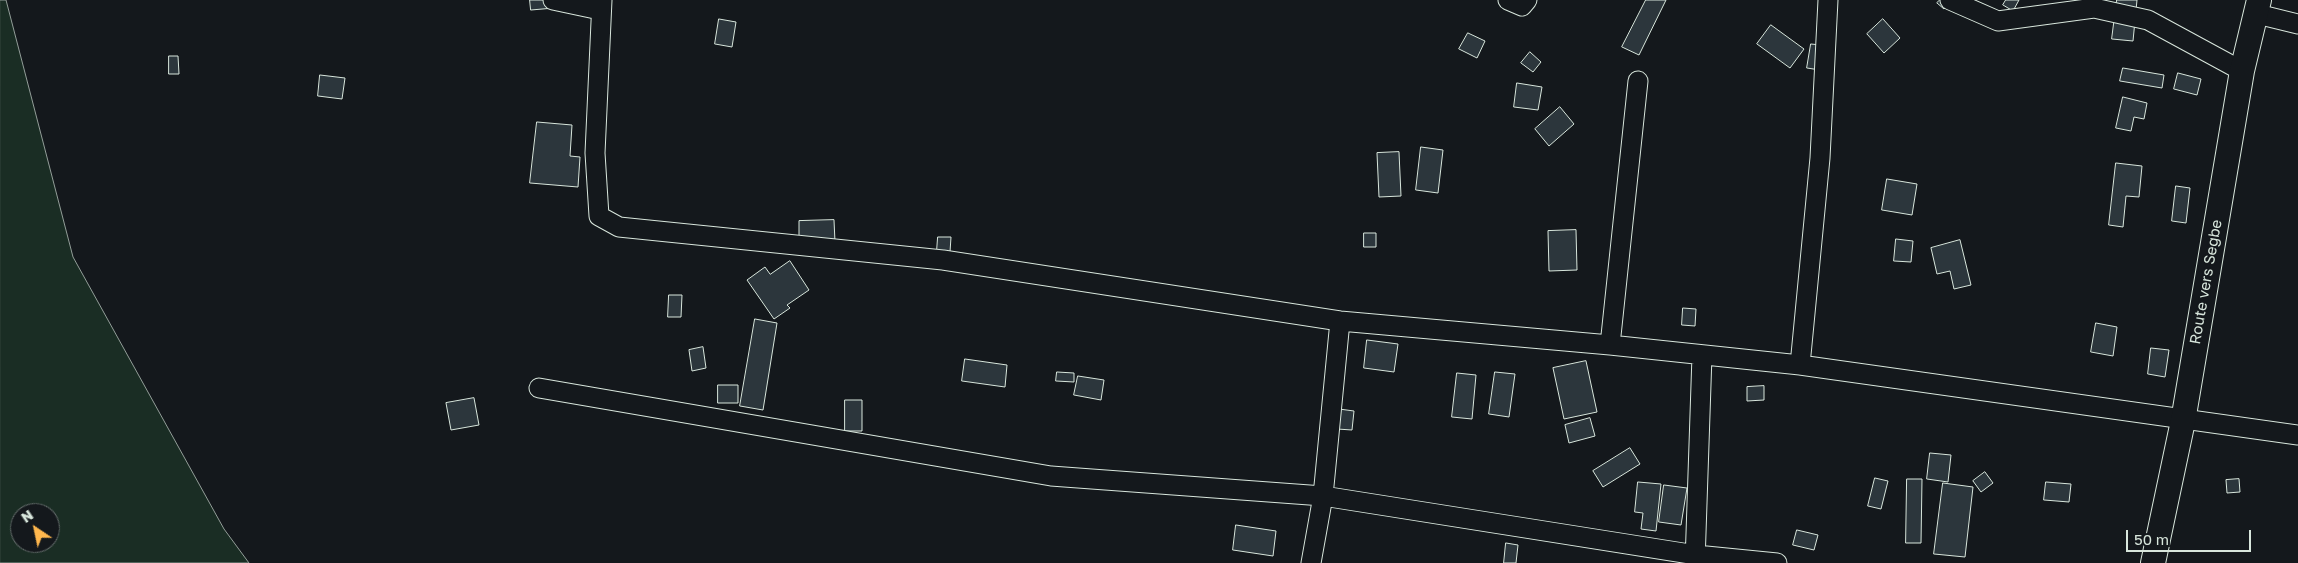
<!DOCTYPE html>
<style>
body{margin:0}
#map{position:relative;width:2298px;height:563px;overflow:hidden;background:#14181c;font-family:"Golos Text",sans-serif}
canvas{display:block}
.north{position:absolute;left:10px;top:503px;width:50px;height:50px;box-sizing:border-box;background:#14181c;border:1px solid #626a69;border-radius:50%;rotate:326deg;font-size:14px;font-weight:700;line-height:20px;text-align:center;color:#d8e6dc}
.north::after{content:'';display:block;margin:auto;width:18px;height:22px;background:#ffb74d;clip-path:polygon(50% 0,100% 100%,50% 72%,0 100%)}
.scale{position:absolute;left:2126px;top:530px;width:125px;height:22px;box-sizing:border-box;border:2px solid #d8e6dc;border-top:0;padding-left:6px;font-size:15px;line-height:18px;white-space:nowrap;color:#d8e6dc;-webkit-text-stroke:4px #14181c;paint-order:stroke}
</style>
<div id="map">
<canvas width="2298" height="563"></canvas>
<div class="north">N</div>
<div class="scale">50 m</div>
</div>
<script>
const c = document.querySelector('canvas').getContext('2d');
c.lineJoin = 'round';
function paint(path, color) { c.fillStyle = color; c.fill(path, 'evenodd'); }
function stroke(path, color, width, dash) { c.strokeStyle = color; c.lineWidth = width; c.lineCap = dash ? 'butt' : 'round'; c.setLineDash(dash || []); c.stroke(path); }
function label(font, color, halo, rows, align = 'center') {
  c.font = font + ' "Golos Text",sans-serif'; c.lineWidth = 4; c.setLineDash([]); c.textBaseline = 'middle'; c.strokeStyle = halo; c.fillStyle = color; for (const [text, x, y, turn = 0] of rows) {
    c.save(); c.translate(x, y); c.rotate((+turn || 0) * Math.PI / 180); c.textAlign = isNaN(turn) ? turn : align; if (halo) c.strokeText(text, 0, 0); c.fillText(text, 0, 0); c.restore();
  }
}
const green = new Path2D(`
 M0,0H6L73,257L224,529L249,563H0ZM20,513H50V543H20Z`);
const building = new Path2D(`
 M530,0H553L554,8L531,10Z
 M1646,0H1666L1639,55L1622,47Z
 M1940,0H1953L1944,9L1937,3Z
 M2006,0H2019L2013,11L2003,5Z
 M2117,0H2137L2133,41L2112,39Z
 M719,19L736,22L732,47L715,44Z
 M1883,19L1900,38L1884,53L1867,34Z
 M1771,25L1804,49L1790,68L1757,44Z
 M1468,33L1485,41L1477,58L1459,49Z
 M1811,44L1830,46L1826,71L1807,68Z
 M1530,52L1541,62L1533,72L1521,63Z
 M169,56H178L179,74H169Z
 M2123,68L2164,75L2162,88L2120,81Z
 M2178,73L2201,79L2197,95L2174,89Z
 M320,75L345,78L342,99L318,96Z
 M1517,83L1542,87L1538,110L1514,107Z
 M2123,97L2147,103L2144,119L2134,117L2131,131L2116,128Z
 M1560,107L1574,124L1549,146L1535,129Z
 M537,122L572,125L570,156L580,157L578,187L530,183Z
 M1421,147L1443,150L1438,193L1416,190Z
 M1399,152L1401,196L1379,197L1377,153Z
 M2116,163L2142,166L2139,197L2126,196L2123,227L2109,225Z
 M1887,179L1917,184L1912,215L1882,210Z
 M2176,186L2190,188L2186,223L2172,221Z
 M834,220L835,242L799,243V221Z
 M1576,230L1577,270L1549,271L1548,231Z
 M1364,233H1376V247H1364Z
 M938,237H951L950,252L937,251Z
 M1896,239L1913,241L1911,262L1894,261Z
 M1960,240L1971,285L1954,289L1950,271L1937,274L1931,248Z
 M790,261L809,290L787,305L790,308L774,319L747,280L765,267L770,274Z
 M669,295H682L681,317H668Z
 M1683,308L1696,309L1695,326L1682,325Z
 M755,319L777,323L763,410L740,406Z
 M2096,323L2117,327L2113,356L2091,352Z
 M1367,340L1398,344L1394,372L1364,368Z
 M703,347L706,368L692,371L689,350Z
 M2151,348L2169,350L2165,377L2148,374Z
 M965,359L1007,365L1005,387L962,381Z
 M1586,361L1597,412L1564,419L1553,368Z
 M1057,372L1074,373V382L1056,381Z
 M1495,372L1515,374L1509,417L1489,414Z
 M1457,373L1476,375L1472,419L1452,417Z
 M1078,376L1104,380L1101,400L1074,395Z
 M718,385H738V403H718Z
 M1764,386V400L1747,401V387Z
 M474,398L479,425L451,430L446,403Z
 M845,400H862V431H845Z
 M1339,409L1354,411L1352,430L1337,429Z
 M1590,418L1595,436L1569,443L1565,425Z
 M1630,448L1640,464L1603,487L1593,471Z
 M1930,453L1951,455L1948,482L1927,479Z
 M1985,472L1993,483L1981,492L1973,481Z
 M1875,478L1888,481L1881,509L1868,506Z
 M1907,479H1922L1921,543H1906Z
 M2239,479L2240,492L2227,493L2226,480Z
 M1638,482L1661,484L1656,531L1641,529L1643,513L1635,512Z
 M2046,482L2071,484L2069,502L2044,500Z
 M1943,483L1973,487L1965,557L1934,554Z
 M1664,485L1687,488L1681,525L1659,522Z
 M1236,525L1276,531L1273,556L1233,550Z
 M1797,530L1818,535L1814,550L1793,545Z
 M1506,543L1518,545L1516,563H1504Z`);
const minor = new Path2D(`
 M553,0L600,10
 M602,0L595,153L599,216L619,227L943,260L1340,321L1610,345L1800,365L2298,435
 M1508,0L1522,6L1527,0
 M1950,0L1998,21L2094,8L2148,20L2242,71
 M2257,14L2298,24
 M1610,345L1638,81
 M1800,365L1820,158L1828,0
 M539,388L1051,476L1323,496L1696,555L1777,563
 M1311,563L1323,496L1340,321
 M1695,563L1702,355`);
const major = new Path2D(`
 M2153,563L2183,421L2242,71L2259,0`);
const streetNames = [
 ["Route vers Segbe",2206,282,-80]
];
paint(green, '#1a2d24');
stroke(green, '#939e99', 1);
paint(building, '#2c363c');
stroke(building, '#d8e6dc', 1);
stroke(minor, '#d8e6dc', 21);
stroke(major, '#d8e6dc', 26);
stroke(minor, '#14181c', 19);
stroke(major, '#14181c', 24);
label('15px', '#d8e6dc', '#14181c', streetNames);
</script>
